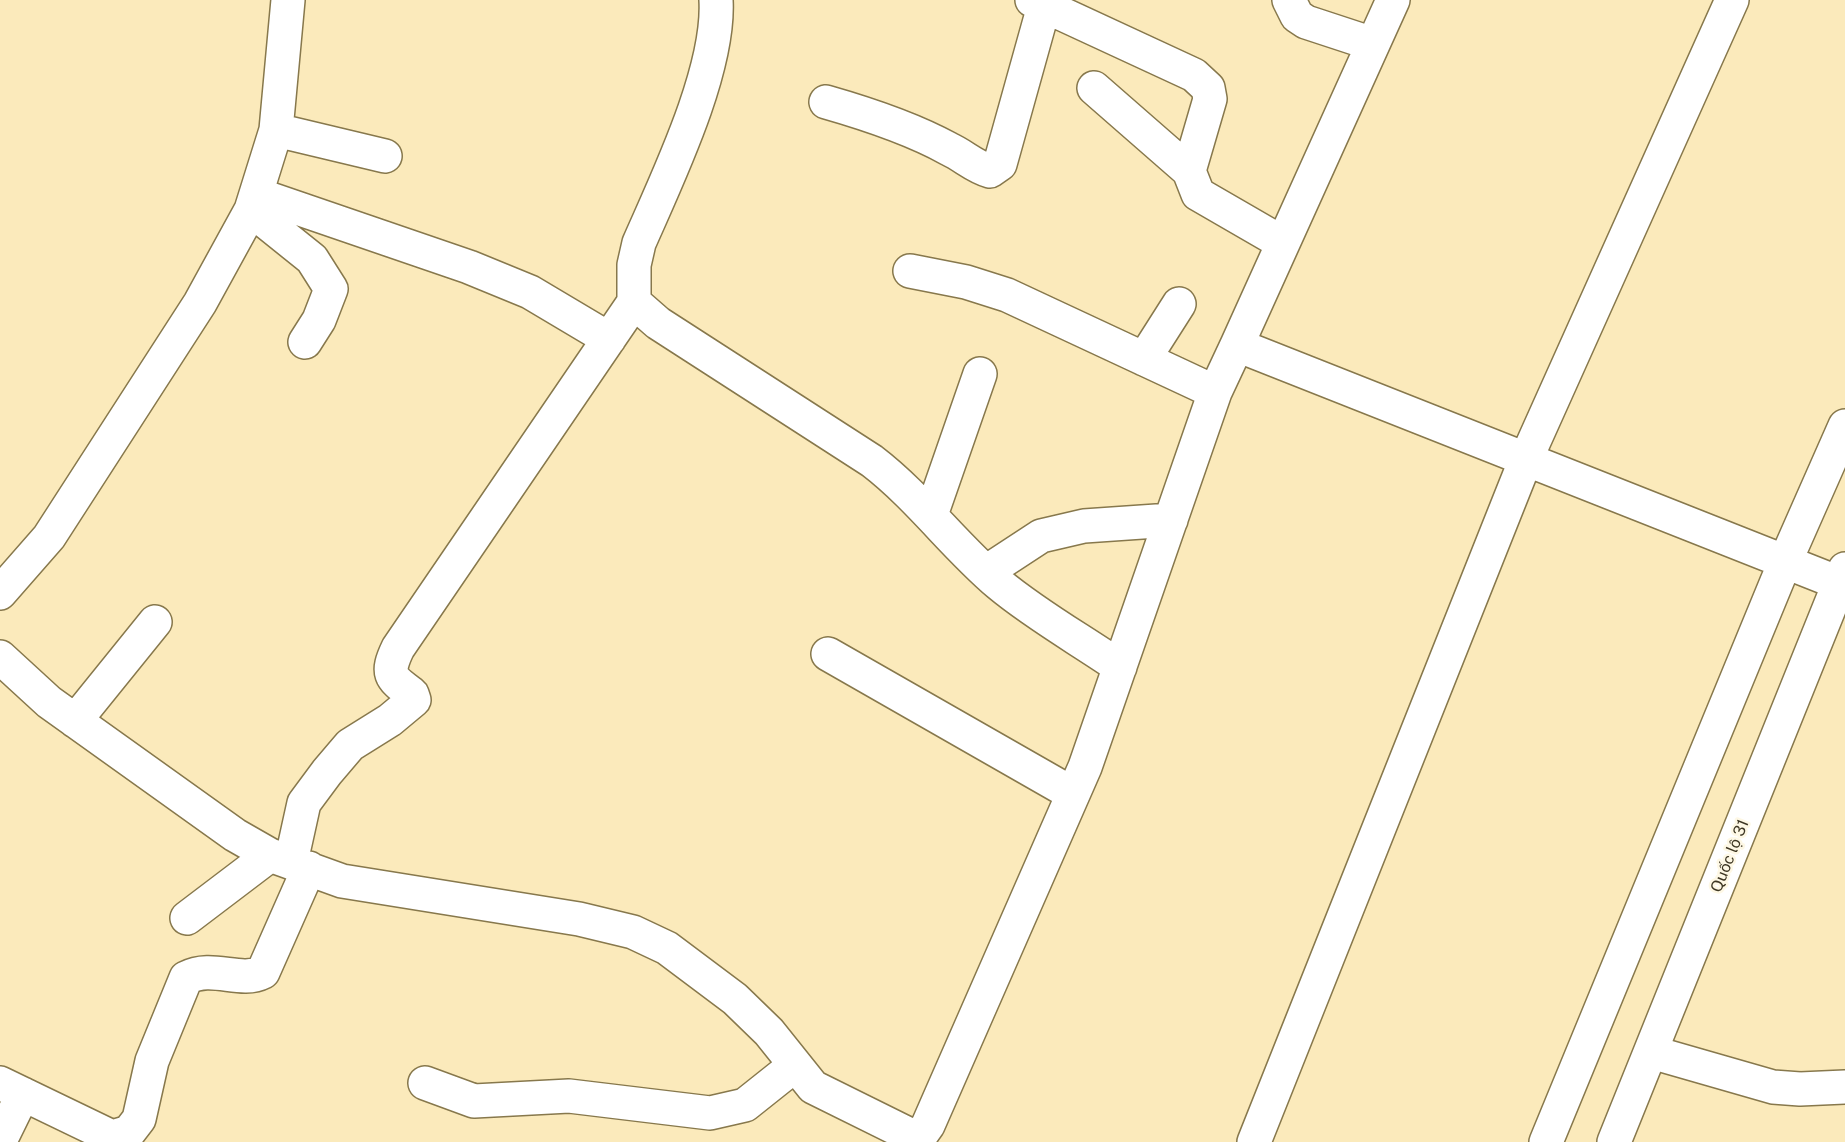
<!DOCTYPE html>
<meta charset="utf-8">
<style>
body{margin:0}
canvas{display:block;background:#fbeabb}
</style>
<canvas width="1845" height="1142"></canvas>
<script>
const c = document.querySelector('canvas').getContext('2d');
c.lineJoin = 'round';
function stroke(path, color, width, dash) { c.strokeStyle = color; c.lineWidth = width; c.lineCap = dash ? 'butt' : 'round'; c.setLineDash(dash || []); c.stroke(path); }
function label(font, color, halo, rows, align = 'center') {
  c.font = font + ' "Public Sans",sans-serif'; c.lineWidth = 5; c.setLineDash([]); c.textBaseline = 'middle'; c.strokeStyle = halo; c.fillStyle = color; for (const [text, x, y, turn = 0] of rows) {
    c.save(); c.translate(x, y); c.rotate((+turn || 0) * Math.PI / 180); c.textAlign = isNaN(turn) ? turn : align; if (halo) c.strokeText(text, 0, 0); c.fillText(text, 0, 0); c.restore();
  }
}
const minor = new Path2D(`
 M716,0C720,70 667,179 639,243L634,265V302L658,323L872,461C919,497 954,546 999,584C1036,615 1081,640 1120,667
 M1032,0L1194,75L1208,88L1210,99L1189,171L1198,194L1281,242
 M1289,0L1297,16L1306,22L1373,44
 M1393,0L1237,345L1839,583
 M1094,88L1189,171
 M826,102C868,114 911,128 949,149C964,156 975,167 990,171L1000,164L1044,6
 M276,130L385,156
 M256,194L469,267L530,292L609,339
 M251,210L312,259L331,289L319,320L305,342
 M910,271L966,282L1007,295L1215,392
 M1144,359L1179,304
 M931,515L980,374
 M986,572L1041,536L1084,526L1171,520
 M0,593L49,537L200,303L251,210L276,130L288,0
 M828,654L1073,794
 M0,657L49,702L235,835L270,855L342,881L579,919L633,932L667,948L735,999L769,1032L813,1087L918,1139
 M75,721L155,622
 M291,862L304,803L327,772L350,745L390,720L414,700L412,694C391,678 385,675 398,648L634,302
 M187,918L270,855
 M1651,1052L1773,1087L1800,1089L1845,1087
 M0,1083L112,1137L129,1132L139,1119L152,1061L186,978C213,964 240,984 263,972L309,868
 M425,1083L474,1101L569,1096L710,1113L745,1105L794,1066
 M0,1141L23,1094
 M916,1142L928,1125L1085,767L1215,392L1237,345
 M1254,1142L1526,459L1732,0
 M1546,1142L1785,562L1845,426`);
const highway = new Path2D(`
 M1614,1142L1845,569`);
const streetNames = [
 ["Quốc lộ 31",1730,856,-68]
];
stroke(minor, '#87784c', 36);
stroke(highway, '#87784c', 36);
stroke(minor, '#fff', 33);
stroke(highway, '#fff', 33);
label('16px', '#3e3724', '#fef8e5', streetNames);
</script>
